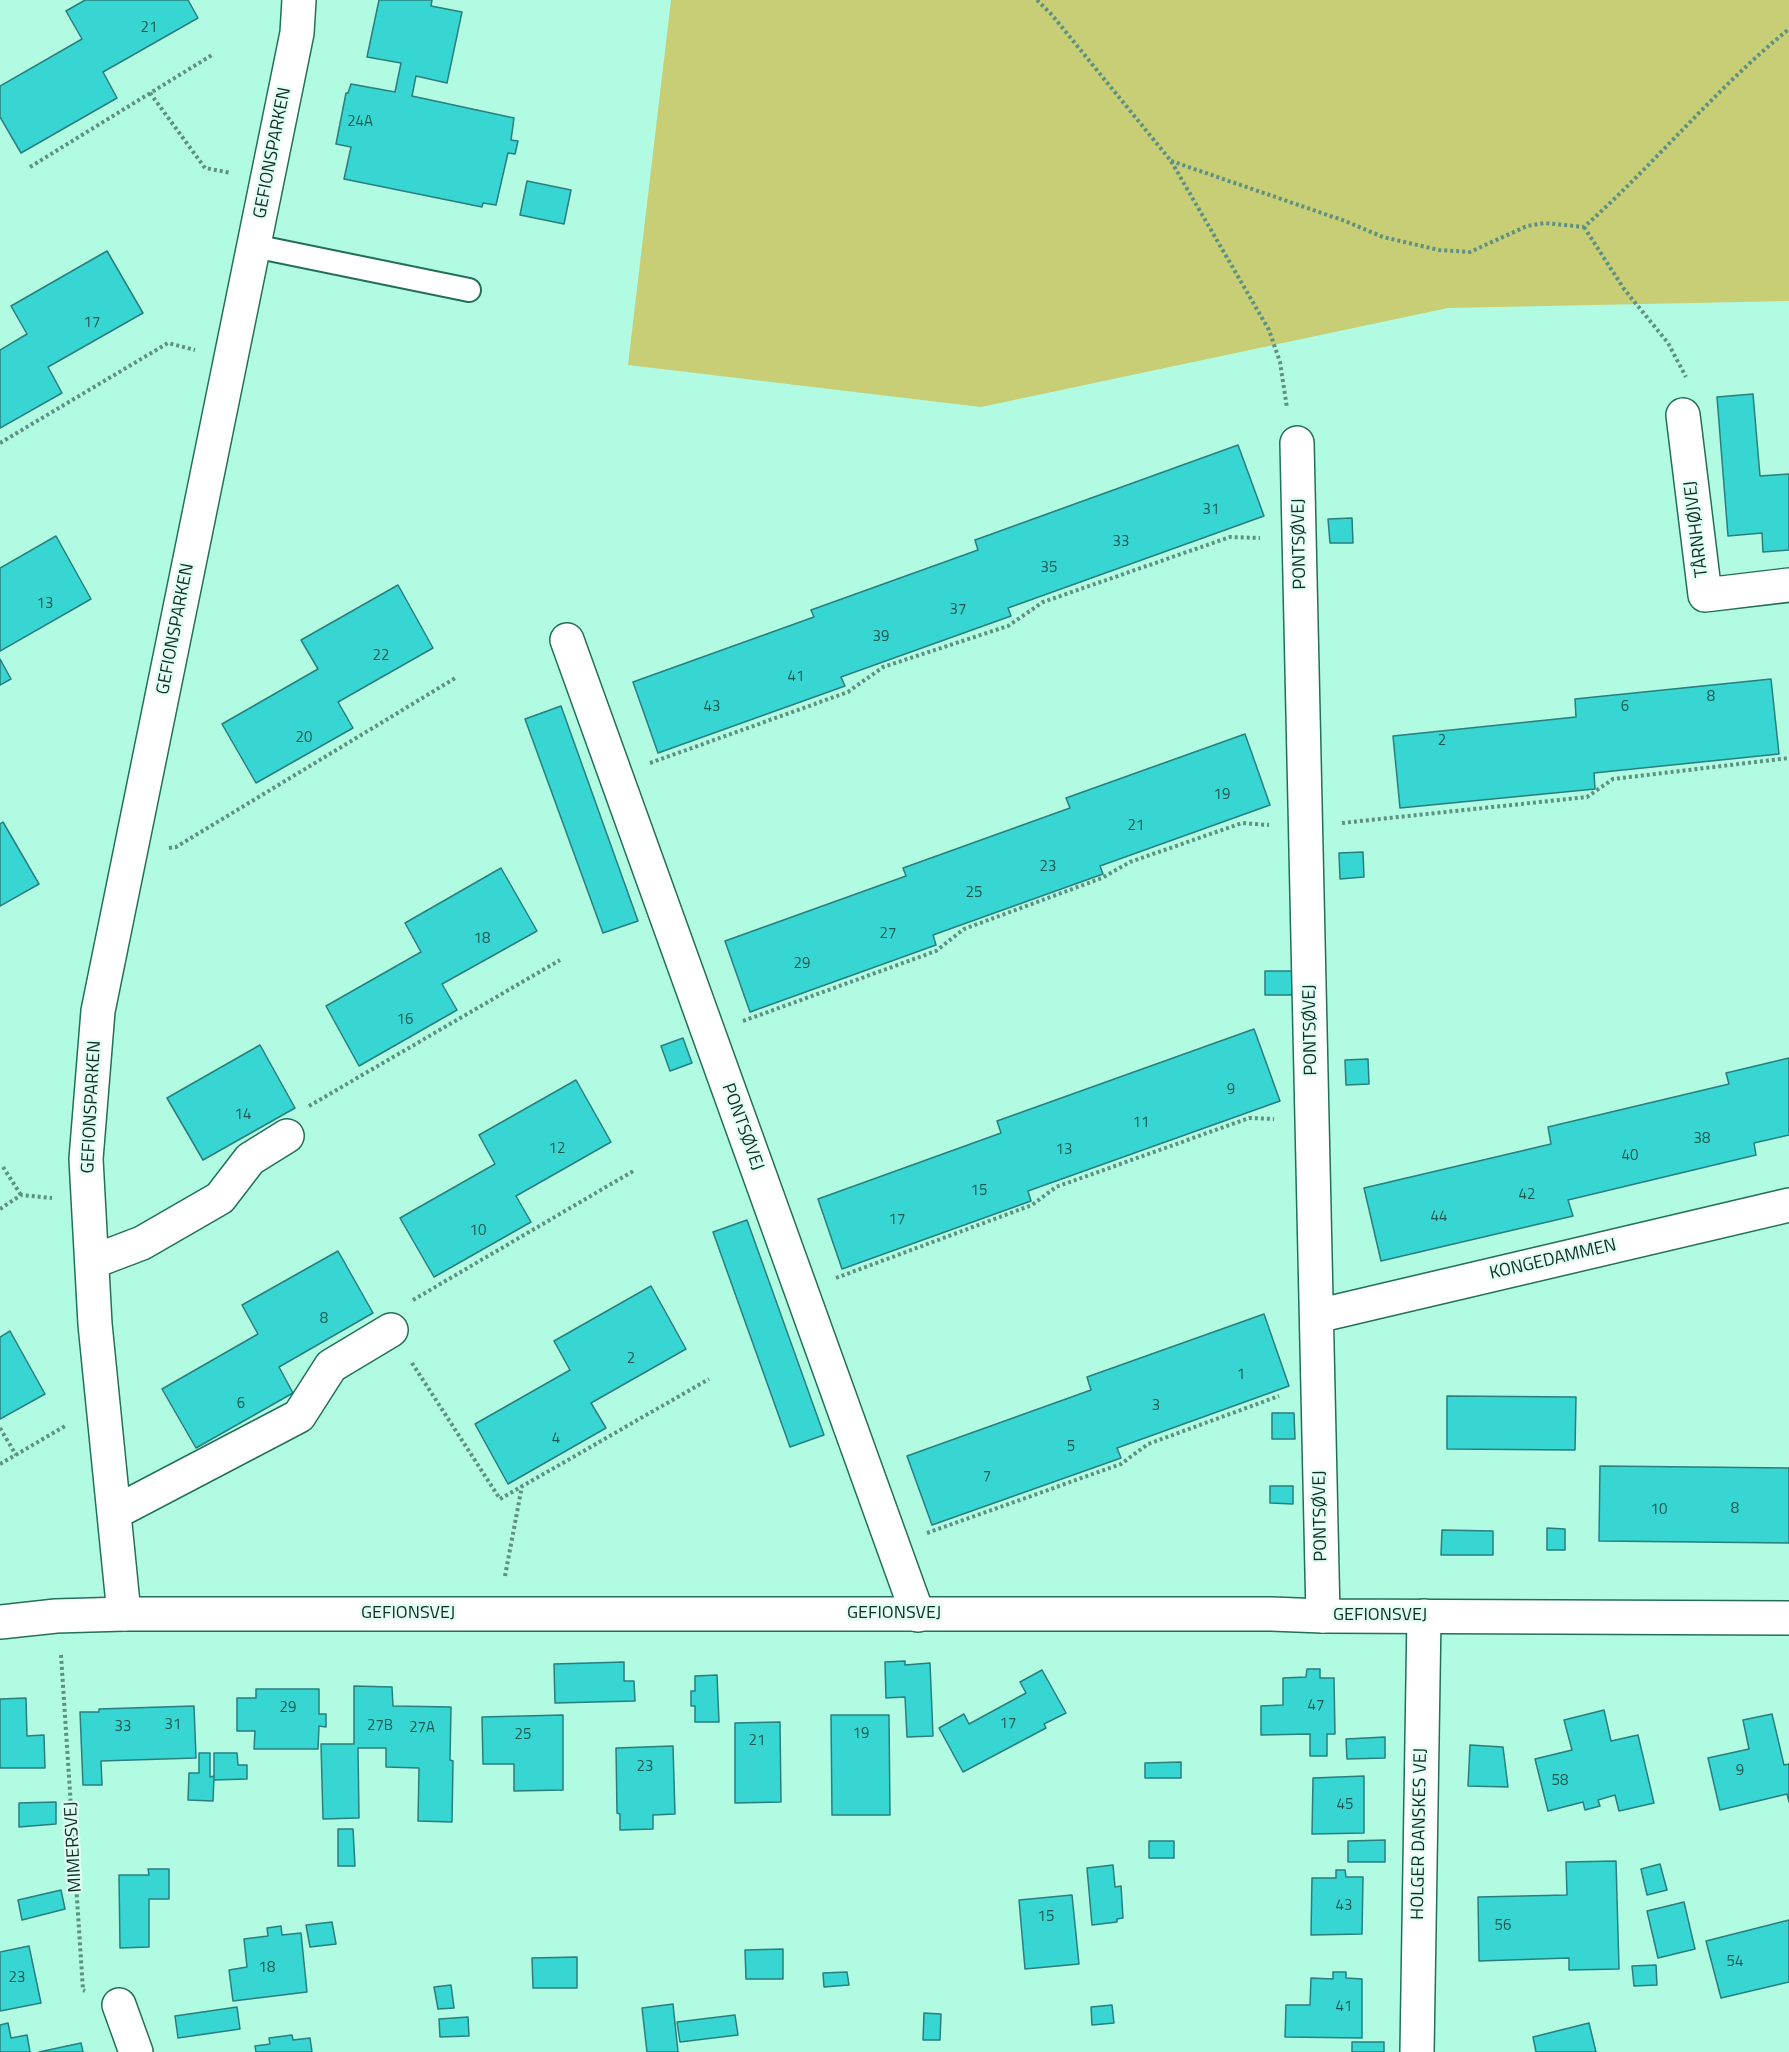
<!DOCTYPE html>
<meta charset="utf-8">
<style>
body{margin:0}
canvas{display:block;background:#b1fbe3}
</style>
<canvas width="1789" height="2052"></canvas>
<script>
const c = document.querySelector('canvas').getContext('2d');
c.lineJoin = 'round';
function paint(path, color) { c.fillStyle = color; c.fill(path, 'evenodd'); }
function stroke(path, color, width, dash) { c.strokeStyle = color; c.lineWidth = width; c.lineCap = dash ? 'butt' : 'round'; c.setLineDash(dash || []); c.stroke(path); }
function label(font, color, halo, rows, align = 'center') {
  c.font = font + ' "Titillium Web",sans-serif'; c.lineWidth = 4.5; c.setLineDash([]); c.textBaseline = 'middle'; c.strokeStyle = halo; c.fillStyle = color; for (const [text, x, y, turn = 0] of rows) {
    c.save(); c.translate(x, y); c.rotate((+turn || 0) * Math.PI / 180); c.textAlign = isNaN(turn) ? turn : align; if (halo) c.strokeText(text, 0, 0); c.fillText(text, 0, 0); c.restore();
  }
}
const green = new Path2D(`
 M671,0H1789V301L1448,308L981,407L628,365Z`);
const building = new Path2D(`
 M85,0H188L198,18L103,72L117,98L21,153L0,117V86L82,39L66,11Z
 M379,0H432L431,6L462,12L447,83L416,76L412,96L514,118L511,140L518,141L515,154L508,153L496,205L483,203L482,207L344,179L351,147L336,144L346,93H348L351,84L395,92L401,63L367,57Z
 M527,181L571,190L564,224L520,215Z
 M107,251L143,313L48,367L62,393L0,428V350L27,334L11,306Z
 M1753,394L1760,476L1789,474V550L1763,552L1762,533L1728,536L1717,397Z
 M1238,445L1264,516L1008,608L1011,616L841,677L845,686L658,753L633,682L814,617L811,610L978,550L975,540Z
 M1352,518L1353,543H1330L1328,519Z
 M56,536L91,599L0,651V568Z
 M398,585L433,648L338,702L353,728L256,783L222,724L318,669L301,640Z
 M0,659L11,679L0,685Z
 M1771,679L1779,754L1594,773L1595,789L1400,808L1393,736L1576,717L1575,699Z
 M561,706L638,921L603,933L525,719Z
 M1245,734L1270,805L1100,866L1103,874L933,935L936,945L750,1012L725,941L906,876L903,868L1070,808L1066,798Z
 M3,822L39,884L0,906V824Z
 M1363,852L1364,877L1340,879L1339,853Z
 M501,868L537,931L442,984L457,1010L359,1066L326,1006L421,952L405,923Z
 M1265,971H1292V995H1265Z
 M1254,1029L1280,1101L1028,1191L1031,1201L842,1269L818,1199L1001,1133L997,1121Z
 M683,1038L692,1063L670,1071L661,1046Z
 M260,1045L295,1108L203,1160L167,1098Z
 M1789,1058V1135L1754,1143L1756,1155L1568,1200L1573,1216L1381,1261L1364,1188L1551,1144L1548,1127L1729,1084L1726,1073Z
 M1368,1059L1369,1084L1346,1085L1345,1060Z
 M576,1080L611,1142L516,1196L531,1222L434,1277L400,1218L495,1164L479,1135Z
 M747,1220L824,1435L790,1447L713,1232Z
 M338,1251L373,1313L279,1367L293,1393L196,1448L162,1389L258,1334L242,1305Z
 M651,1286L686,1349L591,1403L606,1428L508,1484L475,1424L570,1370L554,1341Z
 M1264,1314L1289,1386L1117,1448L1121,1458L932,1525L907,1456L1091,1390L1087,1377Z
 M10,1331L45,1394L0,1419V1337Z
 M1447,1396L1576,1397L1575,1450L1447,1449Z
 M1272,1413H1294L1295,1439H1272Z
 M1600,1466L1789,1468V1543L1599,1541Z
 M1270,1486H1293V1504L1270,1503Z
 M1547,1528L1565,1529V1550H1547Z
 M1442,1530L1493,1531V1555H1441Z
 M905,1661V1665L930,1663L933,1736L907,1737L905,1697L886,1698L885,1662Z
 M624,1662V1681H634L635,1701L555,1703L554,1664Z
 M1307,1669H1320V1678H1334L1335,1734H1327V1756H1310V1734L1261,1735V1706L1283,1705V1678L1306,1677Z
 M1042,1670L1066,1713L1044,1724L1046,1728L963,1772L939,1728L964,1714L969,1724L1026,1693L1020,1682Z
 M717,1675L719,1722H695V1706H691V1691H695V1676Z
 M354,1686L392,1687L393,1706L451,1707L450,1760L453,1761L452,1822L418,1821L419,1768L386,1767V1748H358L359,1818L323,1819L321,1744H354Z
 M256,1689H319V1714H326V1727L319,1726L318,1749H254L255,1731H237V1698H256Z
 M26,1698L27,1736L44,1735L45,1768H0V1699Z
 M194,1706L196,1758L101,1761L102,1785H83L80,1712H99V1709Z
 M1604,1710L1611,1741L1638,1735L1654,1803L1619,1811L1615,1795L1598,1800L1600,1806L1585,1810L1583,1802L1548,1811L1535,1759L1572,1750L1564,1720Z
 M1772,1714L1784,1765L1789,1764V1802L1787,1794L1720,1810L1708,1758L1749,1749L1743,1720Z
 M563,1715V1790L514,1791V1764H483L482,1717Z
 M831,1715H889L890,1815H832Z
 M780,1722L781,1802L735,1803V1723Z
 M1385,1737V1758L1347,1759L1346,1739Z
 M1470,1745L1503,1747L1508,1787L1468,1786Z
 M673,1746L675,1814L653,1815V1829L620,1830V1814L617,1813L616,1748Z
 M199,1753H210V1777L214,1776L213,1801L188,1800L189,1773H199Z
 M214,1753H237L238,1765H247V1779L214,1780Z
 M1181,1762V1778H1145V1763Z
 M1364,1776V1833L1312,1834L1313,1778Z
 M56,1802V1824L19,1827V1803Z
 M338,1829H353L355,1866H338Z
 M1385,1840V1862H1348V1841Z
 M1149,1841H1174V1858H1149Z
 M1616,1861L1619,1969L1569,1970V1958L1479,1961L1478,1897L1567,1895L1566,1862Z
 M1660,1864L1667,1890L1647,1895L1641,1869Z
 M1113,1865L1115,1887L1121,1886L1123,1918L1117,1919V1922L1092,1925L1087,1868Z
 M148,1869H169V1899H149V1947L120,1948L119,1875H149Z
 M1336,1870H1345L1346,1877H1363L1362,1934L1311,1935L1312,1878H1336Z
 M61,1890L65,1909L22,1920L18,1900Z
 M1072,1895L1079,1964L1025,1969L1019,1900Z
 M1684,1902L1695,1949L1658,1958L1647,1911Z
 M1789,1920V1982L1721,1998L1706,1941Z
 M332,1922L336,1944L310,1947L306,1925Z
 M281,1926L282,1935L301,1933L307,1992L233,2001L229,1970L247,1967L244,1939L268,1936L267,1928Z
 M29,1946L41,2003L0,2011V1952Z
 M783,1949V1979H746L745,1950Z
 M577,1957V1988H533L532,1958Z
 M1656,1965L1657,1985L1634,1986L1632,1966Z
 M847,1972L849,1985L824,1987L823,1973Z
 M1333,1972H1346V1978L1362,1979V2038L1285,2037L1286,2005H1310L1311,1978L1333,1979Z
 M451,1985L454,2008L438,2009L434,1987Z
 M673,2004L678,2052H647L642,2008Z
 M1112,2005L1114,2023L1092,2025L1091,2007Z
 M237,2007L240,2029L178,2038L175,2016Z
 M924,2013L941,2014L940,2040H923Z
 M735,2015L738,2035L680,2042L677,2022Z
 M468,2017L469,2036L440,2037L439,2019Z
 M8,2023L11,2038L27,2035L30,2052H0V2025Z
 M1589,2023L1596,2052H1536L1533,2037Z
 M292,2035L293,2040L310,2038L312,2052H256L255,2046L270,2044L269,2038Z
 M1352,2042H1384V2052H1352Z
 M81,2043L83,2052H39Z`);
const path = new Path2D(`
 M1037,0L1052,15L1171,161L1269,330L1280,362L1287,408
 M150,93L205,168L231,173
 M1171,161L1345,221L1383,237L1439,250L1470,252L1527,226L1545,223L1584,227C1655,164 1715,89 1789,29
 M30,167L212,55
 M1584,227L1624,289L1668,343L1686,377
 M0,443L168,343L195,350
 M650,763L848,692L883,667L1008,626L1043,602L1230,537L1260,538
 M1342,823L1587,797L1613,779L1789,758
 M169,848L176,847L457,677
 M743,1021L936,951L964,929L1102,878L1130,862L1242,823L1269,825
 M309,1106L560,960
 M3,1167L21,1195
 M0,1209L21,1195L52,1198
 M836,1278L1032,1205L1056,1187L1249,1118L1274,1119
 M413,1300L635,1170
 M412,1363L500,1499L709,1379
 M0,1428L16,1455
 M0,1464L67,1425
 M927,1533L1121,1464L1148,1444L1279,1396
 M505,1576L522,1486
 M61,1655L83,1990L85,1991`);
const lane = new Path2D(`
 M254,246L469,290`);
const street = new Path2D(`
 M1683,415L1705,595L1789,585
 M1297,443L1323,1616
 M567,640L918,1615
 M92,1262L142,1243L220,1198L250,1159L287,1136
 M1317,1316L1789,1205
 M114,1513L299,1416L331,1366L391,1330
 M124,1614L95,1324L86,1159L98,1011L297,33L299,0
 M119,2005L136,2052
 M1417,2052L1424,1616`);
const secondary = new Path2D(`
 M0,1622L56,1616L124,1614H1271L1323,1616L1789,1618`);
const numberNames = [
 ["21",149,28],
 ["24A",360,122],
 ["17",92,323],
 ["31",1211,510],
 ["33",1121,542],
 ["35",1049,568],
 ["13",45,604],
 ["37",958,610],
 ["39",881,637],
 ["22",381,656],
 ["41",796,677],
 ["8",1711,697],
 ["43",712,707],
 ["6",1625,707],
 ["20",304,738],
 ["2",1442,741],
 ["19",1222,795],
 ["21",1136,826],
 ["23",1048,867],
 ["25",974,893],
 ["27",888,934],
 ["18",482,939],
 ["29",802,964],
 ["16",405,1020],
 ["9",1231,1090],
 ["14",243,1115],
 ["11",1141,1123],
 ["38",1702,1139],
 ["12",557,1149],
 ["13",1064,1150],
 ["40",1630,1156],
 ["15",979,1191],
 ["42",1527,1195],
 ["44",1439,1217],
 ["17",897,1220],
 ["10",478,1231],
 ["8",324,1319],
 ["2",631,1359],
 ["1",1241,1375],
 ["6",241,1404],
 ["3",1156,1406],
 ["4",556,1439],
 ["5",1071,1447],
 ["7",987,1477],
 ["8",1735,1509],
 ["10",1659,1510],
 ["47",1316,1706],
 ["29",288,1708],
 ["17",1008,1724],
 ["31",173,1725],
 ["27B",380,1726],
 ["33",123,1727],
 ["27A",422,1728],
 ["19",861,1734],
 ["25",523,1735],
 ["21",757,1741],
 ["23",645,1767],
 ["9",1740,1771],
 ["58",1560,1781],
 ["45",1345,1805],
 ["43",1344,1906],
 ["15",1046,1917],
 ["56",1503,1926],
 ["54",1735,1962],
 ["18",267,1968],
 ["23",17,1978],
 ["41",1344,2007]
];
const streetNames = [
 ["GEFIONSPARKEN",273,153,-79],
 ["TÅRNHØJVEJ",1697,529,-97],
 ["PONTSØVEJ",1300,544,-91],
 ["GEFIONSPARKEN",176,629,-79],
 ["PONTSØVEJ",1311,1030,-91],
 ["GEFIONSPARKEN",92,1107,-87],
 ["PONTSØVEJ",742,1127,70],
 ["KONGEDAMMEN",1553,1260,-13],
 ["PONTSØVEJ",1321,1516,-91],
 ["GEFIONSVEJ",408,1614],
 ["GEFIONSVEJ",894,1614],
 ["GEFIONSVEJ",1380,1616],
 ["HOLGER DANSKES VEJ",1420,1834,-89],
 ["MIMERSVEJ",74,1847,-93]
];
paint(green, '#c7ce75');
paint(building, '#38d6d2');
stroke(building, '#297f7d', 1.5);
stroke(lane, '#236f5c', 26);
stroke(street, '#236f5c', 36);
stroke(secondary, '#236f5c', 36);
stroke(path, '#5d9181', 4, [3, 3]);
stroke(lane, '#fff', 22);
stroke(street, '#fff', 33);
stroke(secondary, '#fff', 33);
label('15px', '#1a5952', null, numberNames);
label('18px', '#102f27', '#e1fef4', streetNames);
</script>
